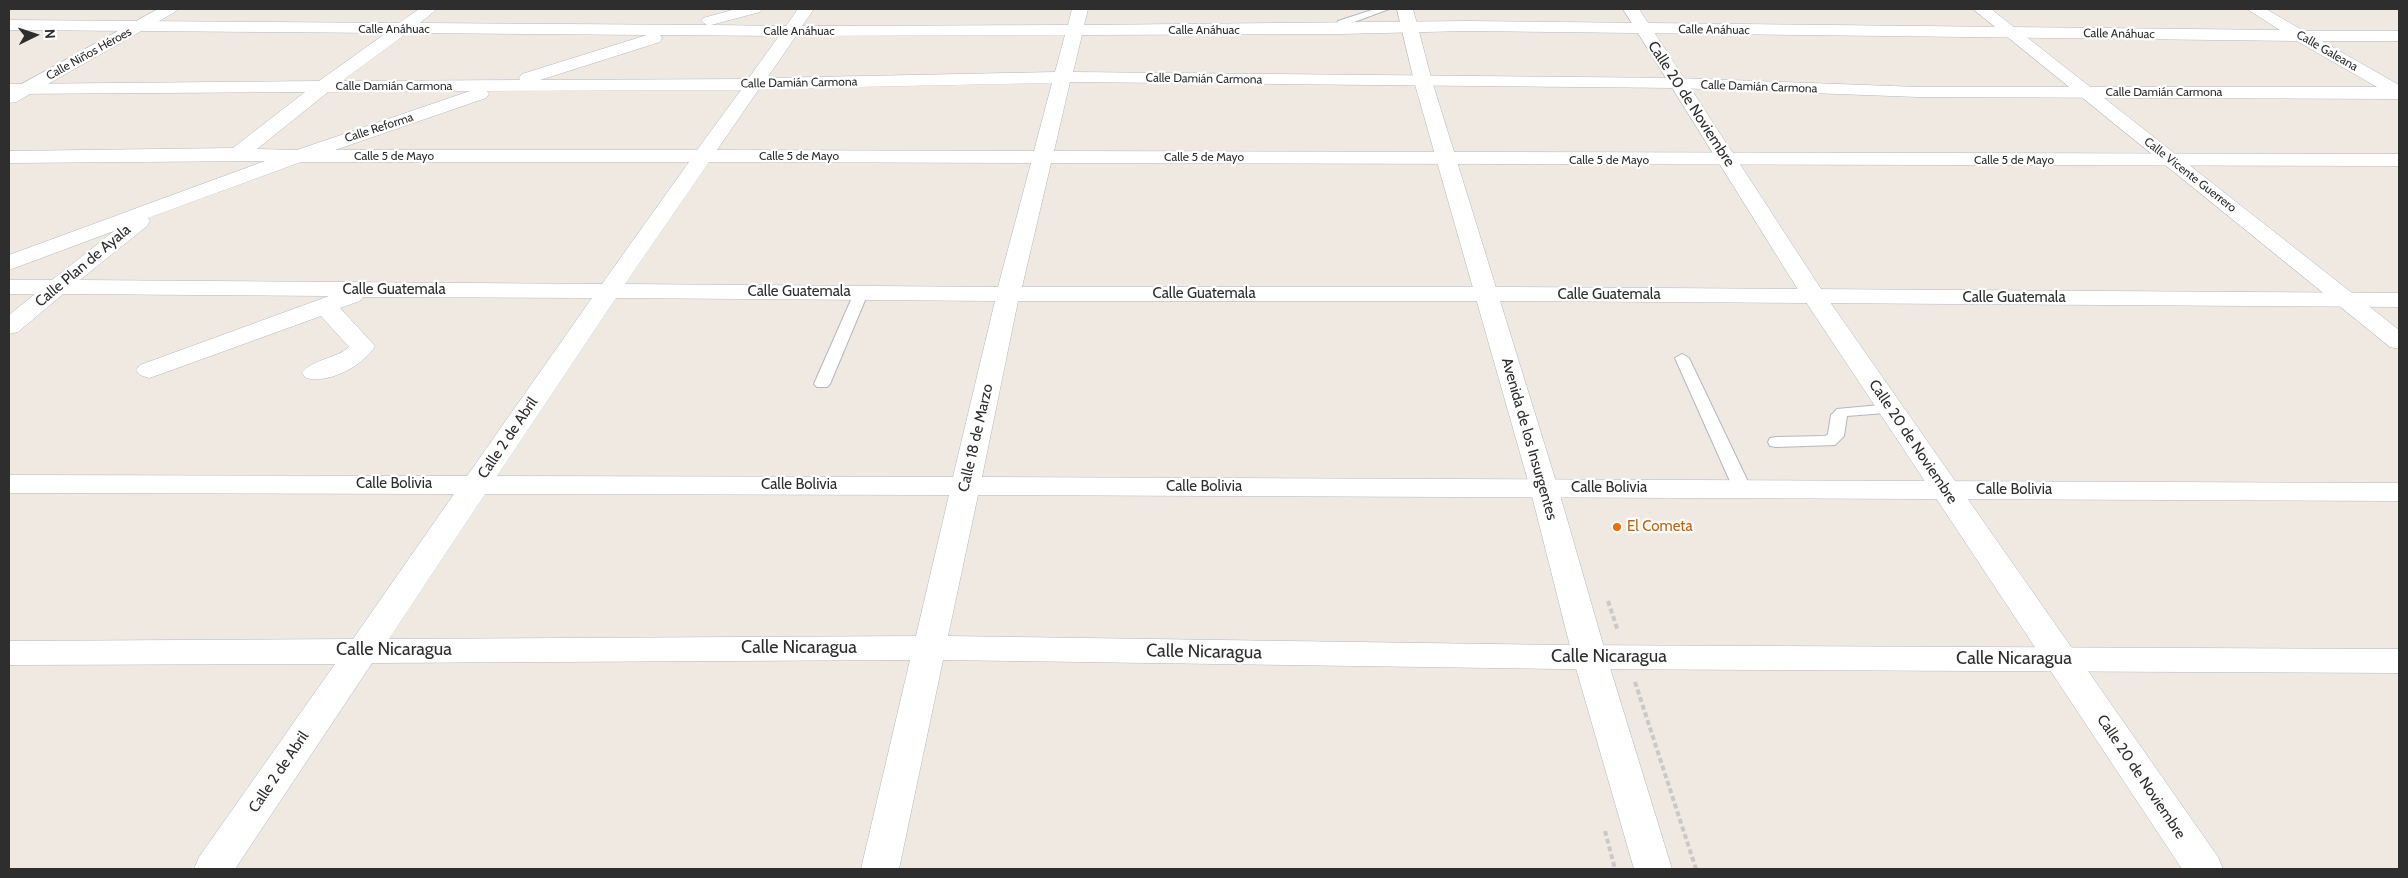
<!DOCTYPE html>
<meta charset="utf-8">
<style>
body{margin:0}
#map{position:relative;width:2408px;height:878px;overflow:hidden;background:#efe9e1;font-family:Cabin,sans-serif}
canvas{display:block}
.frame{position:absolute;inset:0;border:10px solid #2e2e2e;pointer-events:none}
.north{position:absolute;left:10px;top:10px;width:50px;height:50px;-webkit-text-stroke:4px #fff;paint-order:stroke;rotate:86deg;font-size:14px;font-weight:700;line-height:20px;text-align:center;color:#2e2e2e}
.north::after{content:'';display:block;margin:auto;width:18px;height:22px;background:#2e2e2e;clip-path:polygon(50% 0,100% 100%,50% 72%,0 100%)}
</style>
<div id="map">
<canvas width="2408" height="878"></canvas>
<div class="frame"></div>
<div class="north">N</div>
</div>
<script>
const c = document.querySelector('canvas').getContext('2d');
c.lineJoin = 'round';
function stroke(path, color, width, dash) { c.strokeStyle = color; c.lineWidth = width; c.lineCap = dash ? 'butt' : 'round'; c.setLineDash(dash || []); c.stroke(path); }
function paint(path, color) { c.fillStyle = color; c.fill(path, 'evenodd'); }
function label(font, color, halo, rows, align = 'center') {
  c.font = font + ' Cabin,sans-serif'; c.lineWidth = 4.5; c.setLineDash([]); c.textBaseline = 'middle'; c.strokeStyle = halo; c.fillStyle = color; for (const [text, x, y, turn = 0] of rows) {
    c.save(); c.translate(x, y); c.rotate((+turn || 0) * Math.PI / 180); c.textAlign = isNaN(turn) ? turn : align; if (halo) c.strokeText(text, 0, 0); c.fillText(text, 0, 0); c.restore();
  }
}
const path = new Path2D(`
 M1608,601L1618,631
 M1635,682L1696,869
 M1605,831L1615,869`);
const lane = new Path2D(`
 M1375,9H1389L1346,25L1343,31L1335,29L1338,21Z
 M861,289L868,293L830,384L827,387H817L814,384L854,293Z
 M1682,354L1689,358L1751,488L1748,492H1736L1733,488L1675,358Z
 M1891,404L1897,406L1899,409L1897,412L1847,416L1844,436L1835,445L1776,447L1770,446L1768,442L1770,438L1776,437L1825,436L1828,434L1831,415L1837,409Z`);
const street = new Path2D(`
 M419,9H437L420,23L707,25L701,21L703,18L736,9H762L760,12L711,25L786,26L798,9H814L802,26L1068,25L1072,9H1088L1084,25L1468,21L2280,30L2247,9H2266L2304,31H2399V41H2322L2399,85V99L1918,97L1677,88L1070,82L1054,151L2399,154V166L1051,163L1022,287H1512L2399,293V307L1512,301H1018L982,477L2399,483V501L978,495L948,636L1560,645L2399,649V673L1560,669L943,660L899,869H861L910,660L372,663L235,869H194L199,857L335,664L9,665V641L353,639L454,494L9,493V475L467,476L592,298L363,297L360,301L340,308L375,346C363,366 329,384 306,378L302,373C312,359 336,359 349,347L321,316L158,375L149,378L140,375L136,370L140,365L329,296L63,294L18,332L9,334V315L35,294H9V280H52L114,231L9,270V255L265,161L9,163V151L233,148L305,92L9,94V84L319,81L386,33L9,30V20L399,23ZM1468,31L2297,41L2377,87H1918L1677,78L1073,72L1082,35L1340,34ZM407,33L647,35L522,74L519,78L520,80L342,81ZM660,35L779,36L748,79L540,80L660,42L662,38ZM1065,35L1055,72L767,78L796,36ZM1052,83L1034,151L717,150L759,89ZM741,90L697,150H335L486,98L489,94L487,91ZM470,91L297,150L257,149L328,92ZM301,162H689L602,284L80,280L147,226L150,221L148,218ZM709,162L1031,163L998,287L625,284ZM616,298L995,301L953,477L497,476ZM485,494L949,495L916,636L389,639Z`);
const secondary = new Path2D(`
 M158,9H177L175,12L16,102L9,103V91Z
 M1397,9H1413L1432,81L1558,488L1607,658L1672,869H1634L1573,658L1530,488L1414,81Z
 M1623,9H1639L1825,295L2218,857L2223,869H2182L1802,296Z
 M1973,9H1991L2399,330V349L2390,347Z`);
const markers = [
 [1617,527,5,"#e8710a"]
];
const farStreetnames = [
 ["Calle Anáhuac",394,29],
 ["Calle Anáhuac",1204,30],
 ["Calle Anáhuac",1714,30,1],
 ["Calle Anáhuac",799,31],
 ["Calle Anáhuac",2119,34,1],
 ["Calle Galeana",2327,51,30],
 ["Calle Niños Héroes",89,54,-29],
 ["Calle Damián Carmona",1204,79,1],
 ["Calle Damián Carmona",799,83,-1],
 ["Calle Damián Carmona",394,86],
 ["Calle Damián Carmona",1759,87,2],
 ["Calle Damián Carmona",2164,92],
 ["Calle Reforma",379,128,-18],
 ["Calle 5 de Mayo",394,156],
 ["Calle 5 de Mayo",799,156],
 ["Calle 5 de Mayo",1204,157],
 ["Calle 5 de Mayo",1609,160],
 ["Calle 5 de Mayo",2014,160],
 ["Calle Vicente Guerrero",2190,175,38]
];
const streetNames = [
 ["Calle 20 de Noviembre",1691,104,57],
 ["Calle Plan de Ayala",83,266,-40],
 ["Calle Guatemala",394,290],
 ["Calle Guatemala",799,292],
 ["Calle Guatemala",1204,294],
 ["Calle Guatemala",1609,295],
 ["Calle Guatemala",2014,298],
 ["Calle 2 de Abril",508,438,-56],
 ["Calle 18 de Marzo",976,438,-77],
 ["Avenida de los Insurgentes",1529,439,74],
 ["Calle 20 de Noviembre",1913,442,56],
 ["Calle Bolivia",394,484],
 ["Calle Bolivia",799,485],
 ["Calle Bolivia",1204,487],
 ["Calle Bolivia",1609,488],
 ["Calle Bolivia",2014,490],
 ["Calle 2 de Abril",279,772,-56],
 ["Calle 20 de Noviembre",2141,777,56]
];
const foodNames = [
 ["El Cometa",1627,527]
];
const nearStreetnames = [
 ["Calle Nicaragua",799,648],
 ["Calle Nicaragua",394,650],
 ["Calle Nicaragua",1204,652,1],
 ["Calle Nicaragua",1609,657],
 ["Calle Nicaragua",2014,659]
];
stroke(lane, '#b4b7c1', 2);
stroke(street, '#b4b7c1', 1);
stroke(secondary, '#b4b7c1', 1);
stroke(path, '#c9c9c9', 4, [5, 3]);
paint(lane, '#fff');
paint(street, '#fff');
paint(secondary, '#fff');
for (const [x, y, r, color] of markers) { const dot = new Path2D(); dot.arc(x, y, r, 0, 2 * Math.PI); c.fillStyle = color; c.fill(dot); stroke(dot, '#fff', 2); }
label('12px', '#2e2e2e', '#fff', farStreetnames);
label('15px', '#2e2e2e', '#fff', streetNames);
label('15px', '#c56008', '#fff', foodNames, 'left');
label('18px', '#2e2e2e', '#fff', nearStreetnames);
</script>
